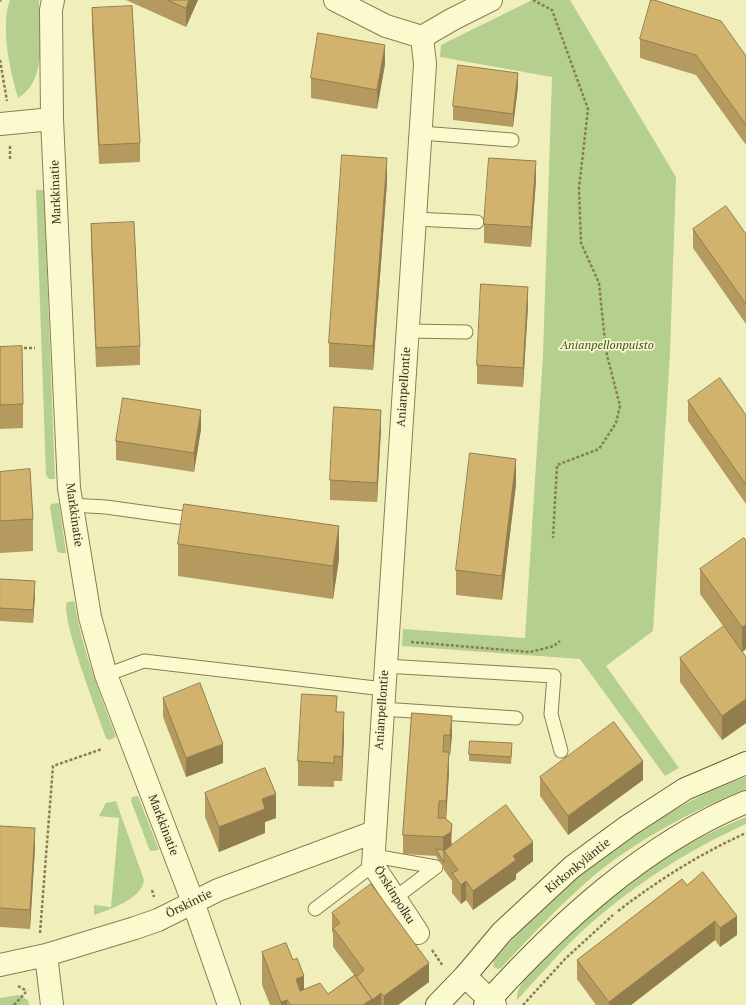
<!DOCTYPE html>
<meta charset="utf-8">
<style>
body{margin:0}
canvas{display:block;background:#f0efbb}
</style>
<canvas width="746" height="1005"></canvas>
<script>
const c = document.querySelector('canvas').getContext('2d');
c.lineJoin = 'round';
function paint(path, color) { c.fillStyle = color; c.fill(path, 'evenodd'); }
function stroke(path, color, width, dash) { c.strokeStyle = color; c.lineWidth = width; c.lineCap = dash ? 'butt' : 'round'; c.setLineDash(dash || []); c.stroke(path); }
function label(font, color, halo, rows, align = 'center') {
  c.font = font + ' "PT Serif",serif'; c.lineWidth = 3.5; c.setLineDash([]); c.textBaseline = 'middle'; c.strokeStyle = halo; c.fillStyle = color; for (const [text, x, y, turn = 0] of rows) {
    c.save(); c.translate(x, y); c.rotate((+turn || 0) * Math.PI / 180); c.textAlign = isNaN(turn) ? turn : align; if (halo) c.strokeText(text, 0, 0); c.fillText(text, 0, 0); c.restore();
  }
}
const green = new Path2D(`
 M10,0H39C39,31 49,80 18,98C10,70 0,27 10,0Z
 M532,0H570L676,177L670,353L653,631L606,666L679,768L665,776L580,659L402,646L403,629L525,638L543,354L552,77L440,57L441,45Z
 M36,190H44L55,479H49L46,475Z
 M59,503L66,553H60L57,551L50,507L51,504Z
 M74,601C82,649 99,692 116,737L109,740L106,738C99,716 60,618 67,602Z
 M746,777V789C692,811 636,840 591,878C559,906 530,937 501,968L498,969L493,967L494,960C561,882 648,812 746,777Z
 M138,796L159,850L150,851L131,801L132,797Z
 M116,801L144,880C143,898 109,910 94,915V905L111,907L119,818L99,816L106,803Z
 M746,817V824C684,852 629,888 579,934C557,955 538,978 517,1000C516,984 532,972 542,961C598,900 669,847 746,817Z
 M18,995L28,1000L29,1005H0V998Z`);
const path = new Path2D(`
 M533,0L552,10L588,109L579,188L581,243L599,283L606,351L620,406L616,423L599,449L557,465L553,538
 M0,1L1,0
 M0,60L7,101
 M10,146V160
 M19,348H35
 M411,642L530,652L554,646L560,641
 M152,890L154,897
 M618,911C660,879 698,855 746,833
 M40,933L53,766L102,749
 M432,950L443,966
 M18,986L27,991
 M14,1005L26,992
 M523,1005L566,958L613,915`);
const lane = new Path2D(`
 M421,133L512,140
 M415,219L477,222
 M408,331L466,332
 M71,505L106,507L199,520
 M385,666L554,676L551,714L561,751
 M106,675L144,661L384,689
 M382,709L516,718
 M374,856L436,867L395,898
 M315,909L373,865`);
const street = new Path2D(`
 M53,0L51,10L52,119L69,488L90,617L106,675L193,902L229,1005
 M335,0L386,26L422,37L425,64L373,865L418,933
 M422,37L453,19L491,0
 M0,124L52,119
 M46,955L52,1005
 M0,965L46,955L135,928L158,920L218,890L374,832
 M465,976L495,1005`);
const secondary = new Path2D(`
 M437,1005L465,976L502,932L572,867L628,826L685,789L746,763
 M485,1005C557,925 645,843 746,802`);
const wall = new Path2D(`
 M126,0H198L186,27Z
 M92,8L140,143V162L99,164L92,27Z
 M640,39L746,56V145L696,75L640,58Z
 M385,64L377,109L311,98V78Z
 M518,86L513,127L453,120V106Z
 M536,180L531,247L484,243V224Z
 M387,182L373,370L329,367V343Z
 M91,224L140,346V365L96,367L91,243Z
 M693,229L746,234V324L693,248Z
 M528,306L523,387L477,384V365Z
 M0,347L23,404V428L0,429Z
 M688,401L746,415V504L688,421Z
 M201,429L194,472L116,460V441Z
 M381,429L377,502L330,500V480Z
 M0,472L33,519V551L0,553Z
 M516,484L502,600L456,595V570Z
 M746,540V649L742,652L700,594V569Z
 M178,544L339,559L333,599L178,576Z
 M0,579L35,595L33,623L0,621Z
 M746,657V723L722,740L680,682V658Z
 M163,698L223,763L186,777L163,717Z
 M337,712L344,737L342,781H334V787L298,786V761Z
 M412,713L452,735L450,755H449V772L446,819L452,845L533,861L516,874V879L473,910L466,900L461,904L452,893V881L444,870V869L436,856L403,854V835Z
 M512,750L511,764L469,761V754Z
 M540,777L643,780L568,835L540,796Z
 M205,793L276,818L265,822V833L219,852L205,817Z
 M0,826L35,848L30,929L0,927Z
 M687,885L737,935L720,947L715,940L631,1005H596L577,979V960Z
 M332,913L429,982L398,1005H270L262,985V952L304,989L328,994L354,975L333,947V933L332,932Z`);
const shadedWall = new Path2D(`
 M189,0H198L186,27V8Z
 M385,45V64L377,109V90Z
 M518,73V86L513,127V114Z
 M387,158V182L373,370V346Z
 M536,161V180L531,247V227Z
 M528,287V306L523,387V368Z
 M201,410V429L194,472V453Z
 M381,410V429L377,502V483Z
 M516,459V484L502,600V576Z
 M339,526V559L333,599V566Z
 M35,581V595L33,623V610Z
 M746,625V649L742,652V627Z
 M746,699V723L722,740V716Z
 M344,712V737L342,781V757Z
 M452,716V735L450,755V735Z
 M223,744V763L186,777V758Z
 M449,752V772L446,821V801Z
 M643,761V780L568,835V816Z
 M276,794V818L265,822V833L219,852V827L262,799Z
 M452,824L451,851H444L443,857V837Z
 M35,828V848L30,929V910Z
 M533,842V861L516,874V879L473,910V891L513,856Z
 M466,881V900L461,904V885Z
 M737,916V935L720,947V928Z
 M715,921V940L631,1005H609V1002Z
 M429,963V982L398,1005H384V996Z
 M304,976V1005L296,979Z
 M381,993V1005H363Z
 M287,1000V1005H281V1002Z`);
const building = new Path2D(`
 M168,0H189L186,8Z
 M651,0H654L721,21L746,56V125L696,55L640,39Z
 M132,6L140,143L99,145L92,8Z
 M318,33L385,45L377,90L311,78Z
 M458,65L518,73L513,114L453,106Z
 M342,155L387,158L373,346L329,343Z
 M489,158L536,161L531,227L484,224Z
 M726,206L746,234V304L693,229Z
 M134,222L140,346L96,348L91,224Z
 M481,284L528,287L523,368L477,365Z
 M22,346L23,404L0,405V347Z
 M720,378L746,415V485L688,401Z
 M123,398L201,410L194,453L116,441Z
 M334,407L381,410L377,483L330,480Z
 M470,453L516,459L502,576L456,570Z
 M30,469L33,519L0,521V472Z
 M184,504L339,526L333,566L178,544Z
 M744,538L746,540V625L742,627L700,569Z
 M0,579L35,581L33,610L0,608Z
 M724,626L746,657V699L722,716L680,658Z
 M200,683L223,744L186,758L163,698Z
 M302,694L337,696L336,712H344L342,757L334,756V763L298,761Z
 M412,713L452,716L450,735H444L443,752H449L446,801H439L438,818H445L452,824L451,832L443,837L403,835Z
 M614,722L643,761L568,816L540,777Z
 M470,741L512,743L511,757L469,754Z
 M265,768L276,794L262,799L265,809L219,827L205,793Z
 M506,805L533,842L513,856L516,860L473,891L466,881L461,885L452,873L458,870L444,851Z
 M0,826L35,828L30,910L0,908Z
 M436,849L443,850L446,853L444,851V862Z
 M703,872L737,916L720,928L715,921L609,1002L577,960L682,879L687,885Z
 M371,884L429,963L384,996L381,993L372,1000V999L356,977L364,970L333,928L340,923L332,913Z
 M286,943L293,960L297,958L304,976L296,979L300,991L320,983L328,994L355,975L372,999L363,1005H291L287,1000L281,1002L262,952Z`);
const streetNames = [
 ["Markkinatie",56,192,-92],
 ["Anianpellontie",404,387,-86],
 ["Markkinatie",74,515,82],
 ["Anianpellontie",382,710,-86],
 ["Markkinatie",163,825,69],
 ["Kirkonkyläntie",578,866,-39],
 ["Örskinpolku",394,895,58],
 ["Örskintie",189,904,-26]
];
const parkNames = [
 ["Anianpellonpuisto",607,346]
];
paint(green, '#b5cf8f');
stroke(lane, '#887e54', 15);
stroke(street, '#887e54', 24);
stroke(secondary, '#6a5f37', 24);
stroke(path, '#887e54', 2.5, [3, 2]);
stroke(lane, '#fbface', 13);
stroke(street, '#fbface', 22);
stroke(secondary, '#fbface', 22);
paint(wall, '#b49a5f');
paint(shadedWall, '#927d4d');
paint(building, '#d1b36e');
stroke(building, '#927d4d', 1);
label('12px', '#36301a', '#f7f7cb', streetNames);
label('italic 12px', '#38541f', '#f7f7cb', parkNames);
</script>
